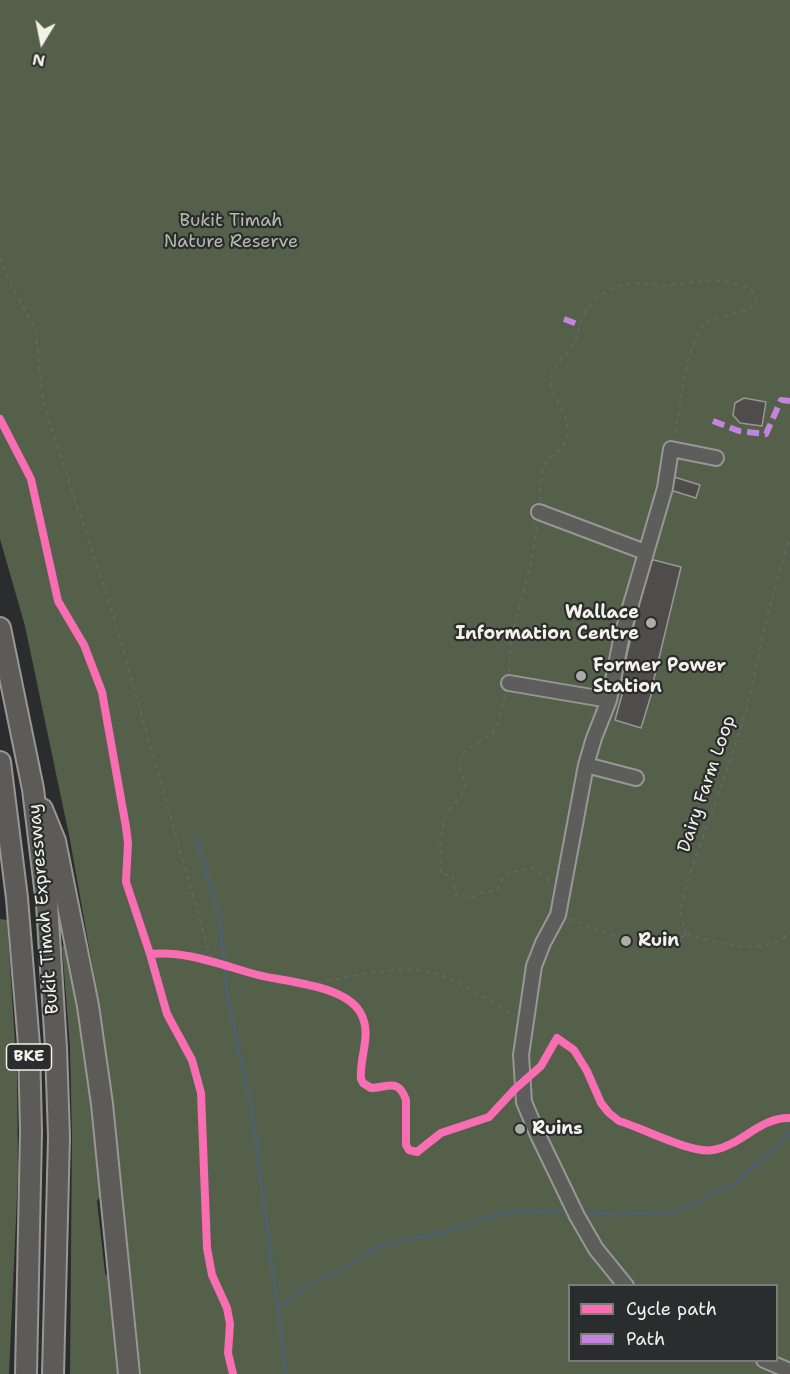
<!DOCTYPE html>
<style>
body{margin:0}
#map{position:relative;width:790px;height:1374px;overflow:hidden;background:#2b2c2d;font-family:"Shantell Sans",sans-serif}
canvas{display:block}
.legend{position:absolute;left:568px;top:1284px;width:210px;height:78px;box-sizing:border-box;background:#2a2d2e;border:2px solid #7b7b78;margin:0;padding:8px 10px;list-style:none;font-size:18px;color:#f4f1e8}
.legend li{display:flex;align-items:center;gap:12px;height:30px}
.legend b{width:30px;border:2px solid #7b7b78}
.north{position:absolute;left:12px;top:12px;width:60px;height:60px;-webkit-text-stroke:4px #2a2d2e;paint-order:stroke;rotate:190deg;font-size:16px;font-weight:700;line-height:24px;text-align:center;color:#f4f1e8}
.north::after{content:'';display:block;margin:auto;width:21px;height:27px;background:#f4f1e8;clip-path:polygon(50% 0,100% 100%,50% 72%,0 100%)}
</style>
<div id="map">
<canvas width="790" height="1374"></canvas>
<ul class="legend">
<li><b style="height:8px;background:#f96db3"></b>Cycle path</li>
<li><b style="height:8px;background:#c483df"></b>Path</li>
</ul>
<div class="north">N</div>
</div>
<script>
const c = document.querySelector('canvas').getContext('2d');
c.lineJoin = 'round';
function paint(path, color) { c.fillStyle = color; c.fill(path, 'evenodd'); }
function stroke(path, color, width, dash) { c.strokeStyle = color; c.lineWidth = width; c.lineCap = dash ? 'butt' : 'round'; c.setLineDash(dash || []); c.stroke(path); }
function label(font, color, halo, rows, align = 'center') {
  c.font = font + ' "Shantell Sans",sans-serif'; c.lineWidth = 4.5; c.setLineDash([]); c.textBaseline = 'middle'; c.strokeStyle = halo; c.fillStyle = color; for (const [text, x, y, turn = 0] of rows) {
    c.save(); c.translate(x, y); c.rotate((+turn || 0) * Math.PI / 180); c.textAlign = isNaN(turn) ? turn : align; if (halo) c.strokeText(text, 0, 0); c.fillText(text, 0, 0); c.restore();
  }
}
const green = new Path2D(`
 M0,0H790V1374H141L113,1103L92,964L70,840L25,626L0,539ZM570,1286H776V1360H570Z
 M0,919L7,920L17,1073L18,1174L9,1374H0Z
 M69,945L84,1032L104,1192L97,1201L105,1273L113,1285L122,1374H70L72,1137L70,1047L62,946Z`);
const stream = new Path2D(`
 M196,837L220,919L227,995L252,1111L286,1374
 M579,1212L618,1215L675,1212L736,1182L779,1144L790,1131
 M277,1309L309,1284L341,1270L380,1246L442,1233L506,1212L570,1211`);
const building = new Path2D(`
 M744,398L766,402L762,426L740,423L733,415L735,403Z
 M671,476L700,485L696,498L667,489Z
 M650,559L681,567L652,687L621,679Z
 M625,684L652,692L641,728L615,720Z`);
const path = new Path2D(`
 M0,258L12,288L32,322L36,335L42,395L48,418L113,614L212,962
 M540,501C541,490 539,475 545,465C552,452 565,452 567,432C570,413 551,399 551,381C551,364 569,357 574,343C578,334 579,325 583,317C592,298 613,283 634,283C643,283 652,286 661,286C682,285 700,279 720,281C735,283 769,289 750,308C740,313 711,318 706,323C685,341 681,409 674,437
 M575,624L610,632
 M509,672L511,638L532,559L537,525
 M505,695C501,707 501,724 491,734C483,742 468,745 462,756C456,768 466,776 465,787C463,798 451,804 447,814C439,832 440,855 441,874L453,876L455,895L472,897L482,893L498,890L505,874L532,868L552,882
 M569,919L626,940H677L686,934
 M686,934L680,910L691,870L726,773L747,708L768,613L790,536
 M686,934C718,942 764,959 790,932
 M309,984C343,979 400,963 433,973C463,981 489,1001 515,1016`);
const minor = new Path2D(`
 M539,512L645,552
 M509,683L609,700
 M586,765L636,778
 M626,1286L596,1249L577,1216L537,1133L524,1102L521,1055L534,966L543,943L558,915L586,765L594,738L609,700L622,635L665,488L671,449L716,458
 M764,1360L790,1371`);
const highway = new Path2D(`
 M0,628L33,789L47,904L56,1048L59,1137L53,1374
 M0,762L17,898L29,1045L31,1132L26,1374
 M42,809L55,841L88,1006L102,1104L129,1374`);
const quiet = new Path2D(`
 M564,319L580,325
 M713,421L739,431L766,434L781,400L790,401`);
const cycleway = new Path2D(`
 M0,419L31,479L58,601L84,645L102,692L126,827L128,843L126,882L150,954L167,1014L192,1060L201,1093L207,1248L212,1275L227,1308L230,1324L228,1353L233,1374
 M150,954C186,950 224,966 258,975C286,982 344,985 360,1012C373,1034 359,1056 361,1079L363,1083L371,1088C387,1088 398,1077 406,1100V1145L409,1150L417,1152L441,1133L489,1117L515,1089L541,1066L557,1038L574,1050L587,1071L601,1103L609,1113L619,1121C643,1128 691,1154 713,1150C742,1145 760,1117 790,1118`);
const markers = [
 [651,623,6,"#aeaca7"],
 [581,676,6,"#aeaca7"],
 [626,941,6,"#aeaca7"],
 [520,1129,6,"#aeaca7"]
];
const shields = [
 [29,1057,45]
];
const shieldNames = [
 ["BKE",29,1057]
];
const parkNames = [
 ["Bukit Timah",231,221],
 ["Nature Reserve",231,242]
];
const poiNames = [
 ["Wallace",639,613,"right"],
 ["Information Centre",639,634,"right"],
 ["Former Power",593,666],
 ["Station",593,687],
 ["Ruin",638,941],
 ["Ruins",532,1129]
];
const streetNames = [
 ["Dairy Farm Loop",707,784,-71],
 ["Bukit Timah Expressway",44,909,-95]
];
paint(green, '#55604b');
stroke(stream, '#4e606e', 3);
paint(building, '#4f4c4b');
stroke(building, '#979796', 1.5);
stroke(minor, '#979796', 18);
stroke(highway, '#979796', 24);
stroke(path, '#646464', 2, [4.5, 4.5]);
stroke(minor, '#5d5d5c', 14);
stroke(highway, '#5c5b58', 20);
stroke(quiet, '#c483df', 6, [12, 6]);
stroke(cycleway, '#f96db3', 8);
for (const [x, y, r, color] of markers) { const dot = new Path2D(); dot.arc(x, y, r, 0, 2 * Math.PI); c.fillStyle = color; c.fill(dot); stroke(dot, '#2a2d2e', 2); }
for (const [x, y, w] of shields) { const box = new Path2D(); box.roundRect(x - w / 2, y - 13, w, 26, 4.5); c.fillStyle = '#2a2d2e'; c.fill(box); stroke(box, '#f4f1e8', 1.5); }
label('bold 16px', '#f4f1e8', null, shieldNames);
label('18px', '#b7baab', '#2a2d2e', parkNames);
label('bold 18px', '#f4f1e8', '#2a2d2e', poiNames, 'left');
label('18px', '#f4f1e8', '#2a2d2e', streetNames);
</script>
